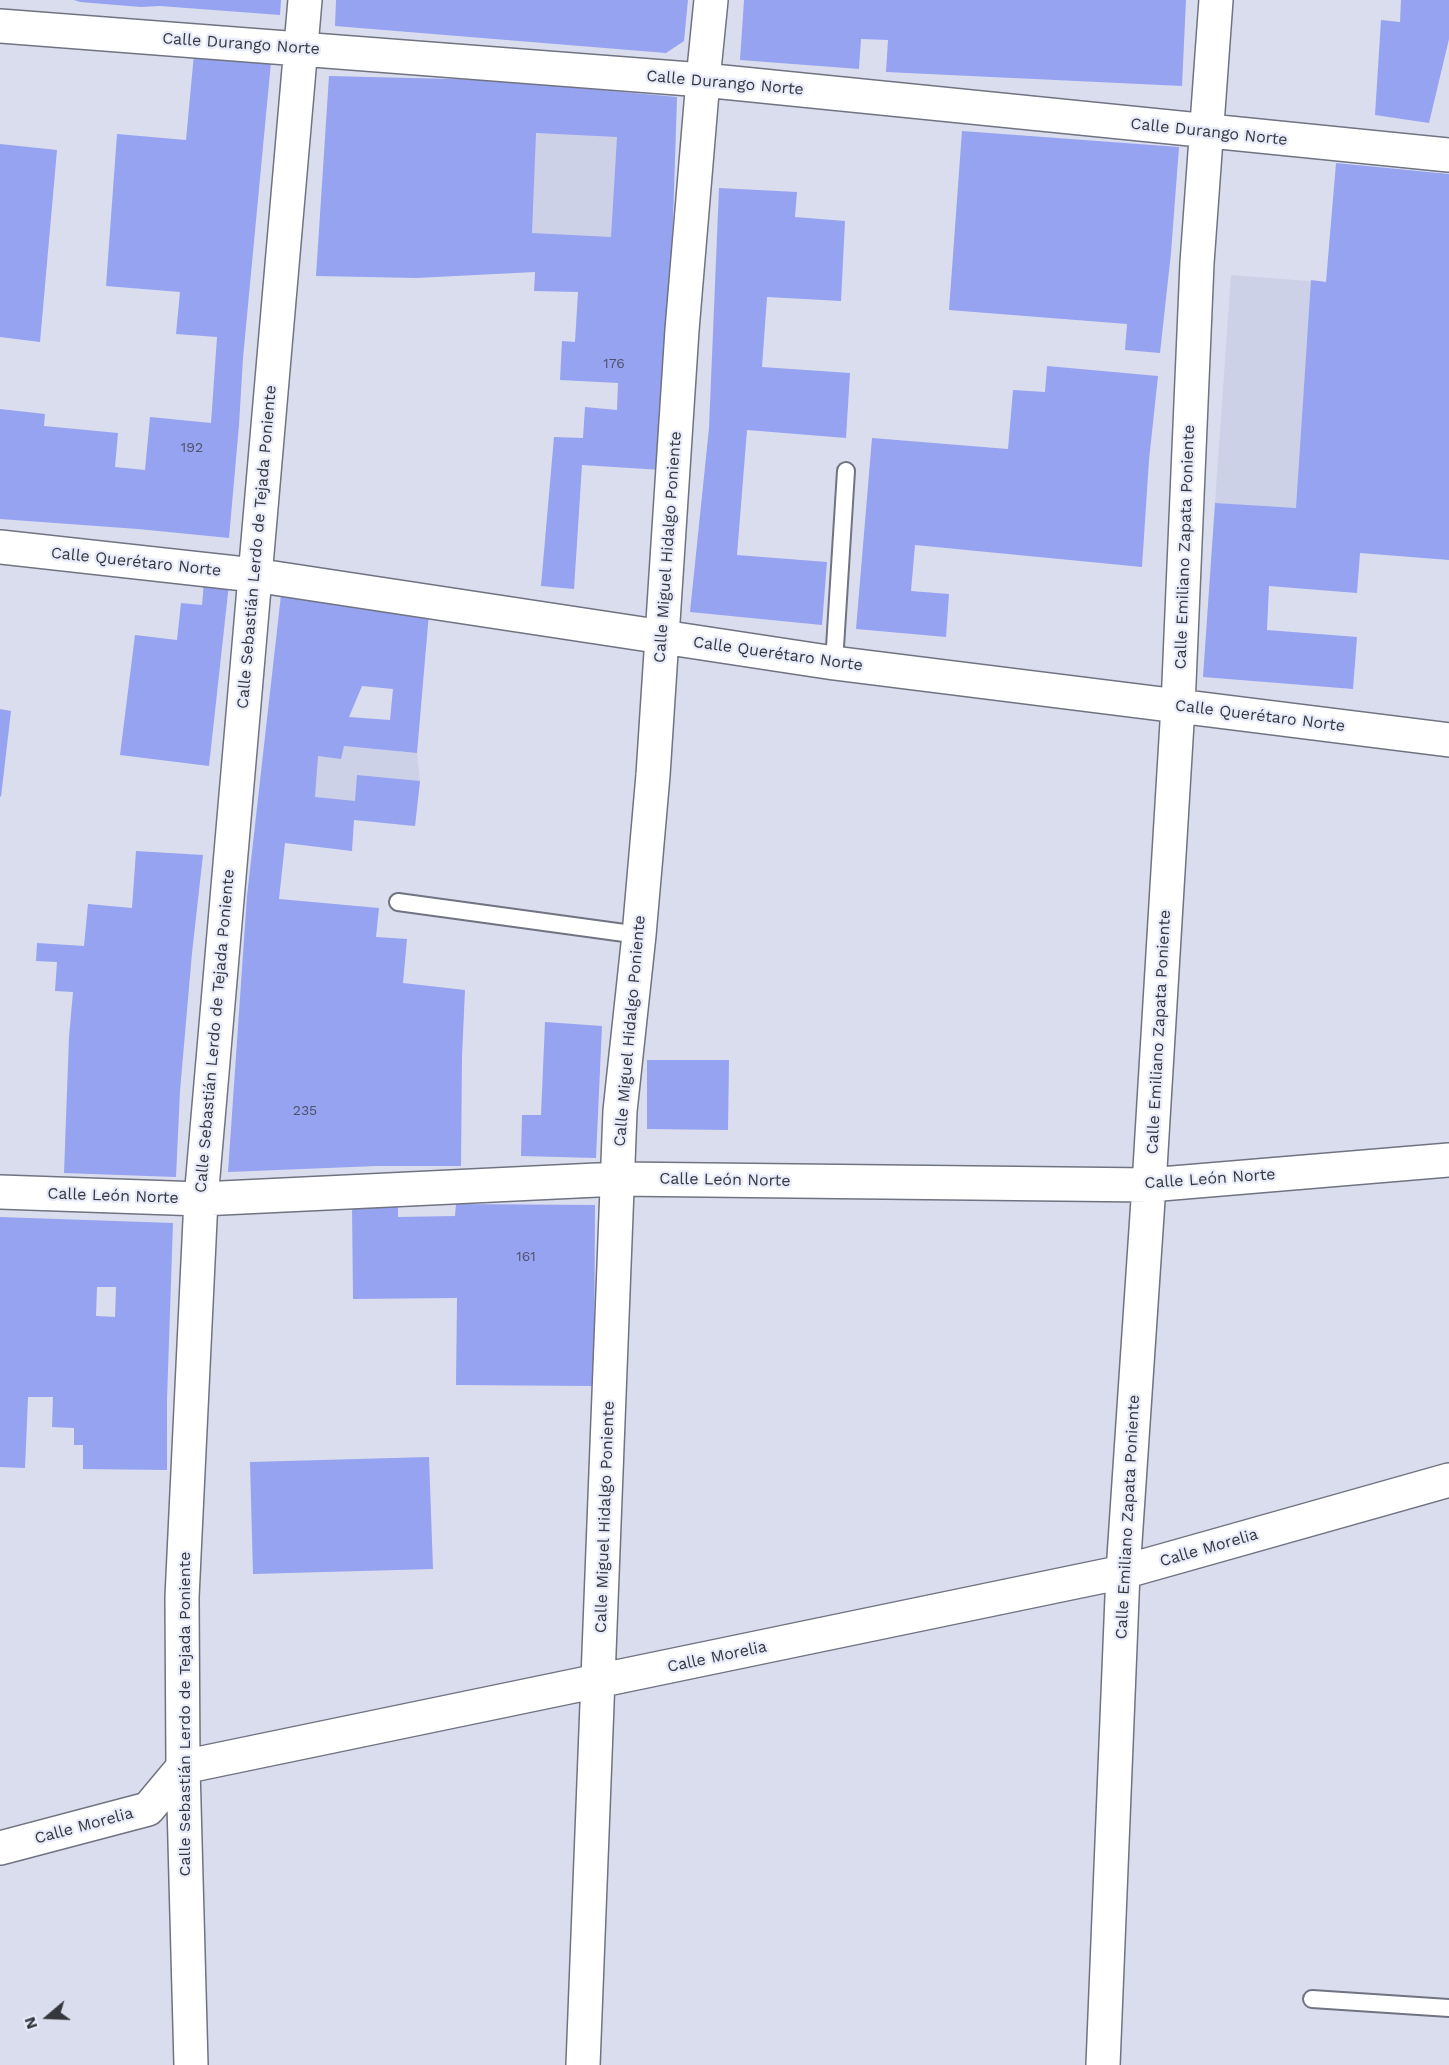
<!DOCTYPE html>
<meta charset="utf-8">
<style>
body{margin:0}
#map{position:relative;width:1449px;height:2065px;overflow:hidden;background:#dadded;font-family:"Work Sans",sans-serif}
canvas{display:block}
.north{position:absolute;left:18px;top:1987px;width:60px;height:60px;-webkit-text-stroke:4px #e7ebfa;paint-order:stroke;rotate:251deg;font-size:16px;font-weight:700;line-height:24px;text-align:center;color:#36373d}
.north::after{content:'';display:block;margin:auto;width:21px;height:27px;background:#36373d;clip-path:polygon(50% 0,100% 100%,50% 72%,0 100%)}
</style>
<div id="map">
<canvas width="1449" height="2065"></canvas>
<div class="north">N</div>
</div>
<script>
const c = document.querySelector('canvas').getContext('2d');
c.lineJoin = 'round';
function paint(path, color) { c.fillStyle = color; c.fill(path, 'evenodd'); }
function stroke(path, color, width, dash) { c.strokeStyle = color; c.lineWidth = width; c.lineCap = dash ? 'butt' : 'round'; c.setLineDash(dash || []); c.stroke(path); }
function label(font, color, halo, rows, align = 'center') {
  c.font = font + ' "Work Sans",sans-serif'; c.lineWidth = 4.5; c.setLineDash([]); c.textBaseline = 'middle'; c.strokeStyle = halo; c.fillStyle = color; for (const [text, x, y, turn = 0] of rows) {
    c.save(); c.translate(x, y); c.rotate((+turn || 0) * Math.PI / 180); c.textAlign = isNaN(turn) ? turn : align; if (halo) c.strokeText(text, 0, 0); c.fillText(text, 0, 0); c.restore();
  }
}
const built = new Path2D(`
 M492,80L677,97L671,277L535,272Z
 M1231,275L1449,292V522L1215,503Z
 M266,739L417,753L420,781L415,826L258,809Z`);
const building = new Path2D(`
 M74,0H281L280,15L160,6L141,7L80,2Z
 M336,0H688L684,41L666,53L335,26Z
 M744,0H1186L1182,86L886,72L888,40L861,39L859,69L740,60Z
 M1401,0H1449V39L1429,123L1375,115L1381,20L1400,22Z
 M194,54L271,62L243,358L239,425L229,538L138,529L0,519V409L45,414L44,426L118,433L115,467L145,470L150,417L211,423L217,337L176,334L180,292L106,286L117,134L186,140Z
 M329,76L492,80L677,97L670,311L662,470L582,465L574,589L541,586L554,437L583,438L585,407L617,410L618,383L560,380L562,341L575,342L578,292L534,291L535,272L416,278L316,276ZM536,133L617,137L611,237L532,233Z
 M962,131L1179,147L1171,253L1160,353L1125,350L1127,324L949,310Z
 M0,144L57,150L40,342L0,337Z
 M1336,163L1449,174V560L1360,553L1357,593L1269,586L1267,630L1357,637L1353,689L1203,677L1215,503L1296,508L1311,280L1326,282Z
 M719,188L797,192L795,217L845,221L841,301L767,297L762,367L850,373L846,438L747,430L737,555L827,562L822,625L690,612L709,428Z
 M1047,366L1158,376L1149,460L1142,567L915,545L911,591L949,594L946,637L856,629L872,438L1008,449L1013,390L1045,392Z
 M204,581L229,584L209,766L120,755L135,635L177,640L181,603L202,605Z
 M281,595L429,613L417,753L344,746L341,759L318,756L315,797L355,801L357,775L420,781L415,826L354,820L352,851L285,843L279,899L379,908L376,937L407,939L403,983L465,990L462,1056L461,1166H377L228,1172L247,896ZM362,686L393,689L390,720L349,717Z
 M0,709L11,711L1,797L0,796Z
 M136,851L203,855L192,953L180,1091L176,1177L64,1173L69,1037L73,992L55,991L57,962L36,961L37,943L84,946L88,904L132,908Z
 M545,1022L602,1026L596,1158L521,1156L522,1115H541Z
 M647,1060H729L728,1130L647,1129Z
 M456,1204L595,1205L594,1386L456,1385L457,1298L353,1299L352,1206L398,1205V1217L455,1216Z
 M0,1217L173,1223L167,1400V1470L83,1469V1445H74V1428L52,1427L53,1397H28L25,1468L0,1467ZM97,1287H116L115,1317L96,1316Z
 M429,1457L433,1569L253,1574L250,1462Z`);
const service = new Path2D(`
 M834,663L846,471
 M398,902L639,935
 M1312,1999L1449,2008`);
const minor = new Path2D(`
 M0,26L703,80L1449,155
 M0,547L254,575L834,663L1449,740
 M0,1192L201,1199L618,1179L1149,1185L1449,1160
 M0,1848L148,1809L183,1767L1123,1572L1449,1480
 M191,2065L183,1767L182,1597L201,1199L305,0
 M583,2065L620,1111L639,935L653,775L682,330L703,80L711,0
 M1103,2065L1123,1572L1149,1185L1178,706L1197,263L1216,0`);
const numberNames = [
 ["176",614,364],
 ["192",192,448],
 ["235",305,1111],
 ["161",526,1257]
];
const streetNames = [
 ["Calle Durango Norte",241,44,4],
 ["Calle Durango Norte",725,83,5],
 ["Calle Durango Norte",1209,132,6],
 ["Calle Sebastián Lerdo de Tejada Poniente",257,547,-85],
 ["Calle Miguel Hidalgo Poniente",668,547,-86],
 ["Calle Emiliano Zapata Poniente",1185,547,-88],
 ["Calle Querétaro Norte",136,562,6],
 ["Calle Querétaro Norte",778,654,8],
 ["Calle Querétaro Norte",1260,716,7],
 ["Calle Sebastián Lerdo de Tejada Poniente",215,1031,-85],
 ["Calle Miguel Hidalgo Poniente",630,1031,-85],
 ["Calle Emiliano Zapata Poniente",1159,1032,-87],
 ["Calle León Norte",1210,1179,-4],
 ["Calle León Norte",725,1180,1],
 ["Calle León Norte",113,1196,2],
 ["Calle Miguel Hidalgo Poniente",605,1517,-88],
 ["Calle Emiliano Zapata Poniente",1128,1517,-87],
 ["Calle Morelia",1209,1548,-16],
 ["Calle Morelia",717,1657,-12],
 ["Calle Sebastián Lerdo de Tejada Poniente",185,1714,-90],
 ["Calle Morelia",84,1826,-15]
];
paint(built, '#ccd1e7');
paint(building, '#96a3f1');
stroke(service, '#707381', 20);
stroke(minor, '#707381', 36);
stroke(service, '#fff', 16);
stroke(minor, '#fff', 33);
label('14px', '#4e526a', null, numberNames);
label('16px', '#36373d', '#e7ebfa', streetNames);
</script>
